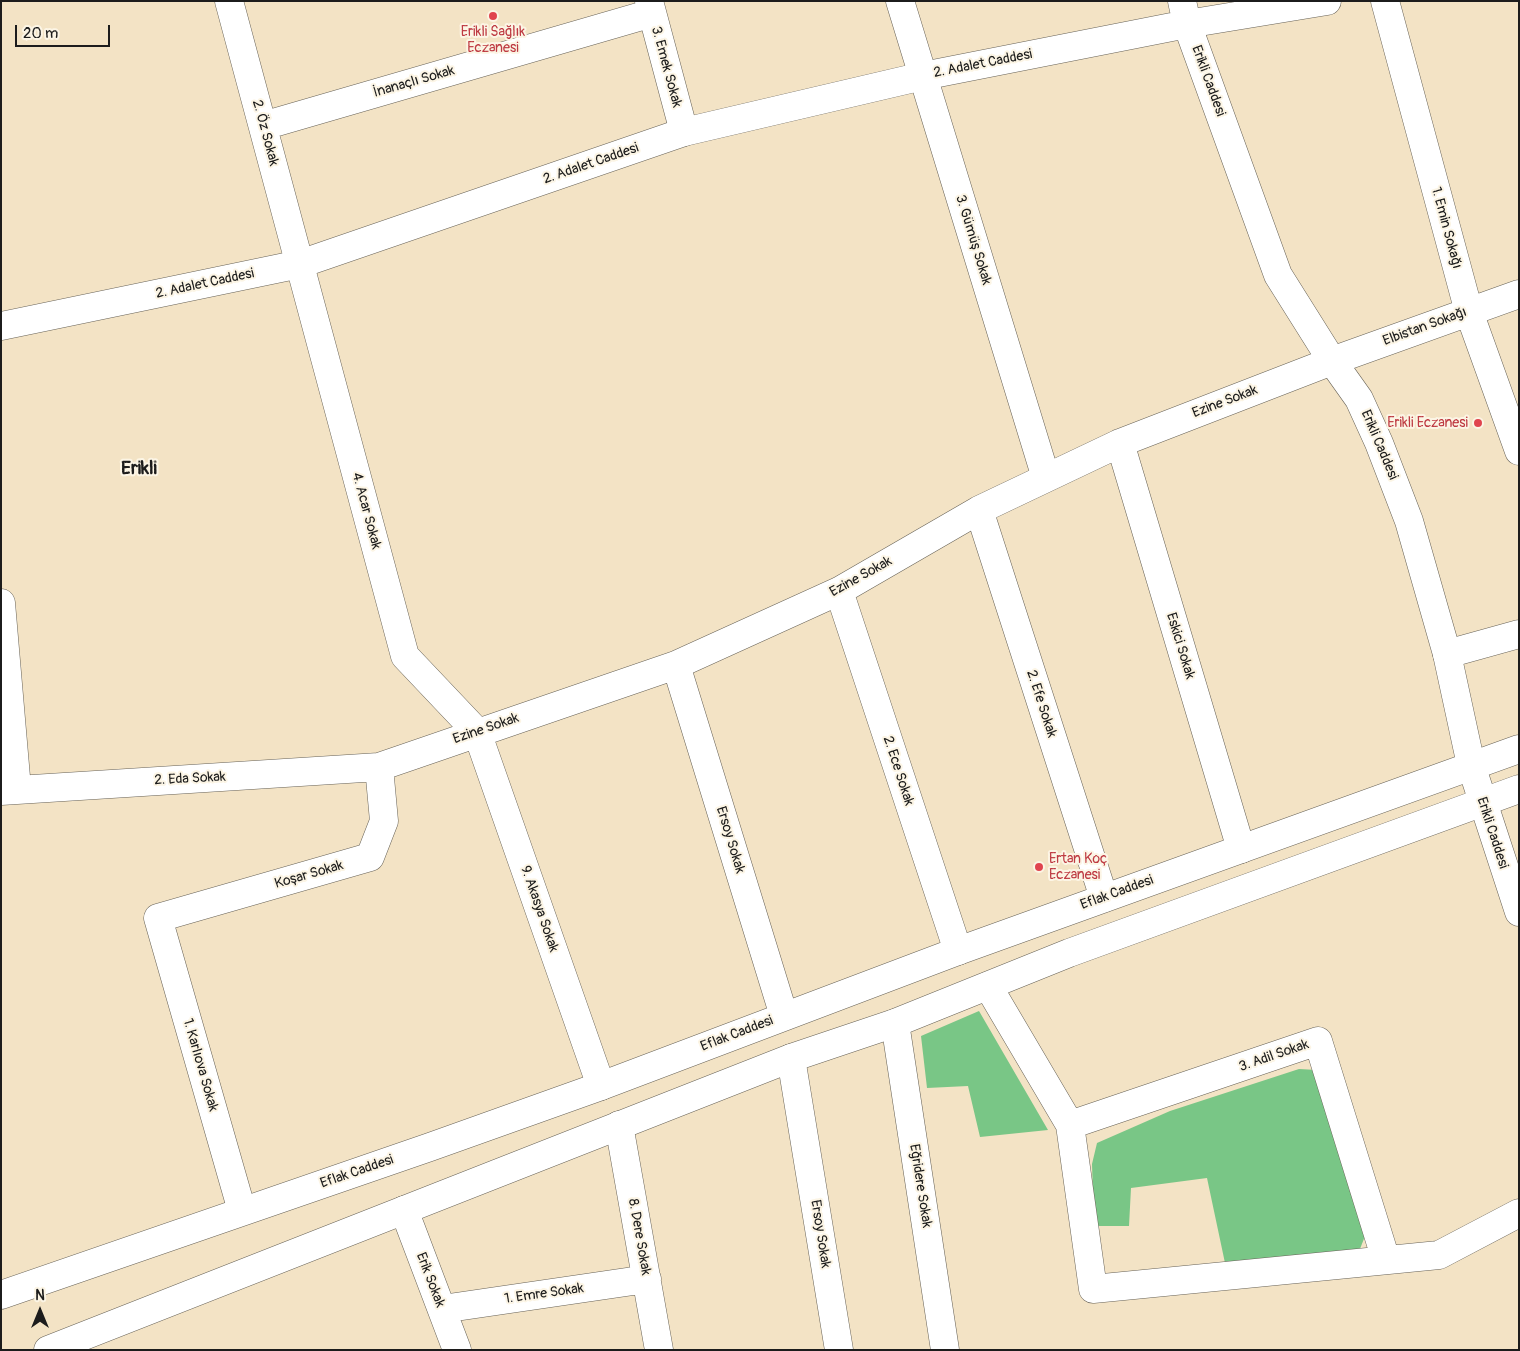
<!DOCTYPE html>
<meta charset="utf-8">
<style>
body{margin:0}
#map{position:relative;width:1520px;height:1351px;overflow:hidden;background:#f3e3c5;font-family:Pangolin,sans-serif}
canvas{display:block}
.frame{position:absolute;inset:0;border:2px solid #1c1c1c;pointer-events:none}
.north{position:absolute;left:15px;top:1286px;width:50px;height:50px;-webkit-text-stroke:4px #fcf5e5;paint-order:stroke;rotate:0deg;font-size:14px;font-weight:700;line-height:20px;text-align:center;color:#1c1c1c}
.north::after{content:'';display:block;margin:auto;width:18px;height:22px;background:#1c1c1c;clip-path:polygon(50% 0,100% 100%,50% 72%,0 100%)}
.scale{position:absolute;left:15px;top:25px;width:95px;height:22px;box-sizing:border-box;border:2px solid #1c1c1c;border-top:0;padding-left:6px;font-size:15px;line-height:18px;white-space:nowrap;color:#1c1c1c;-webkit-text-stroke:4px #fcf5e5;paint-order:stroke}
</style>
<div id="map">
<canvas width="1520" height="1351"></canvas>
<div class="frame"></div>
<div class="north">N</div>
<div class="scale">20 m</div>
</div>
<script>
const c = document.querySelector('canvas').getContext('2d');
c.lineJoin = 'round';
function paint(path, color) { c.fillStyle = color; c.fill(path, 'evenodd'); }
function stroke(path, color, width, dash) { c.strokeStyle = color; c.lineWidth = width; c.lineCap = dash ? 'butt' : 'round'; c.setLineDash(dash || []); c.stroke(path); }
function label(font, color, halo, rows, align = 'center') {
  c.font = font + ' Pangolin,sans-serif'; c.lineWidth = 4; c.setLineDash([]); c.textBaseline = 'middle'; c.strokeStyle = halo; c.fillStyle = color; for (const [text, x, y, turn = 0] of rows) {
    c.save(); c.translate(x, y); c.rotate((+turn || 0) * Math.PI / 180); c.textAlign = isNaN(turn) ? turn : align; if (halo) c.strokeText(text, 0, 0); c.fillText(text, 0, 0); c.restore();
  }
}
const green = new Path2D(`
 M979,1011L1048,1130L980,1137L968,1086L927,1088L921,1036Z
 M1299,1069L1317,1070L1367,1231L1358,1254L1225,1263L1207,1178L1131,1188L1129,1226H1094L1092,1164L1097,1143L1170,1111Z`);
const minor = new Path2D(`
 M229,1L405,656L477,732L601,1086
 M649,1L684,132
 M900,1L1046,478
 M1385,1L1469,312L1519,451
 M1187,24L1327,1
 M263,126L652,13
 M1120,443L1241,849
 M979,510L1104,898
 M839,591L958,951
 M1,603L17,789
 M1447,654L1519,634
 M676,665L784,1016
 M1,791L379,767L676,665L839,591L979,510L1120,443L1332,361L1519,294
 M988,986L1070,1125L1093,1289L1439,1255L1519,1213
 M895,1023L945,1350
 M791,1058L839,1350
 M619,1125L659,1350
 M1070,1125L1318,1041L1386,1260
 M404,1210L457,1350
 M242,1211L158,918L370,857L384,821L379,767
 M442,1309L647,1279`);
const secondary = new Path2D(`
 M1182,1L1187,24L1278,275L1332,361L1359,399L1379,443L1409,521L1447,654L1471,765L1519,912
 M1,326L300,264L684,132L923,76L1187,24`);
const primary = new Path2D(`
 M1,1295L430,1147L601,1086L958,951L1519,749
 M48,1350L791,1058L895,1023L1069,953L1519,789`);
const markers = [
 [493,16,5,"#e0444e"],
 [1478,423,5,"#e0444e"],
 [1039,867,5,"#e0444e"]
];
const healthNames = [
 ["Erikli Sağlık",493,32],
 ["Eczanesi",493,48],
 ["Erikli Eczanesi",1468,423,"right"],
 ["Ertan Koç",1049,859,"left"],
 ["Eczanesi",1049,875,"left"]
];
const streetNames = [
 ["2. Adalet Caddesi",983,64,-11],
 ["3. Emek Sokak",666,67,75],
 ["Erikli Caddesi",1208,81,70],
 ["İnanaçlı Sokak",414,82,-16],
 ["2. Öz Sokak",265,133,75],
 ["2. Adalet Caddesi",591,164,-19],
 ["1. Emin Sokağı",1446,228,75],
 ["3. Gümüş Sokak",973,240,73],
 ["2. Adalet Caddesi",205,284,-12],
 ["Elbistan Sokağı",1425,327,-20],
 ["Ezine Sokak",1225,402,-21],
 ["Erikli Caddesi",1379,445,67],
 ["4. Acar Sokak",366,511,75],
 ["Ezine Sokak",861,577,-29],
 ["Eskici Sokak",1180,646,73],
 ["2. Efe Sokak",1041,704,72],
 ["Ezine Sokak",486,729,-19],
 ["2. Ece Sokak",898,771,72],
 ["2. Eda Sokak",190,779,-3],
 ["Erikli Caddesi",1492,833,72],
 ["Ersoy Sokak",730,840,73],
 ["Koşar Sokak",309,875,-16],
 ["Eflak Caddesi",1117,893,-20],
 ["9. Akasya Sokak",539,909,71],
 ["Eflak Caddesi",737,1034,-21],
 ["3. Adil Sokak",1274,1056,-19],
 ["1. Karlıova Sokak",200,1065,74],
 ["Eflak Caddesi",357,1172,-19],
 ["Eğridere Sokak",920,1186,81],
 ["Ersoy Sokak",820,1234,81],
 ["8. Dere Sokak",639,1237,80],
 ["Erik Sokak",430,1280,69],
 ["1. Emre Sokak",544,1294,-8]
];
const districtNames = [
 ["Erikli",139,469]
];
paint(green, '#79c686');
stroke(minor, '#676257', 29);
stroke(secondary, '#676257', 29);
stroke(primary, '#676257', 29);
stroke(minor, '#fff', 28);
stroke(secondary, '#fff', 28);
stroke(primary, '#fff', 28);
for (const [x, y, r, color] of markers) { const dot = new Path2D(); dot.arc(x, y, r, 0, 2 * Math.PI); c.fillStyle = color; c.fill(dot); stroke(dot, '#fcf5e5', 2); }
label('14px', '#be3a42', '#fcf5e5', healthNames);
label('14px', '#1c1c1c', '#fcf5e5', streetNames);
label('bold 19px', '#1c1c1c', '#fcf5e5', districtNames);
</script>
